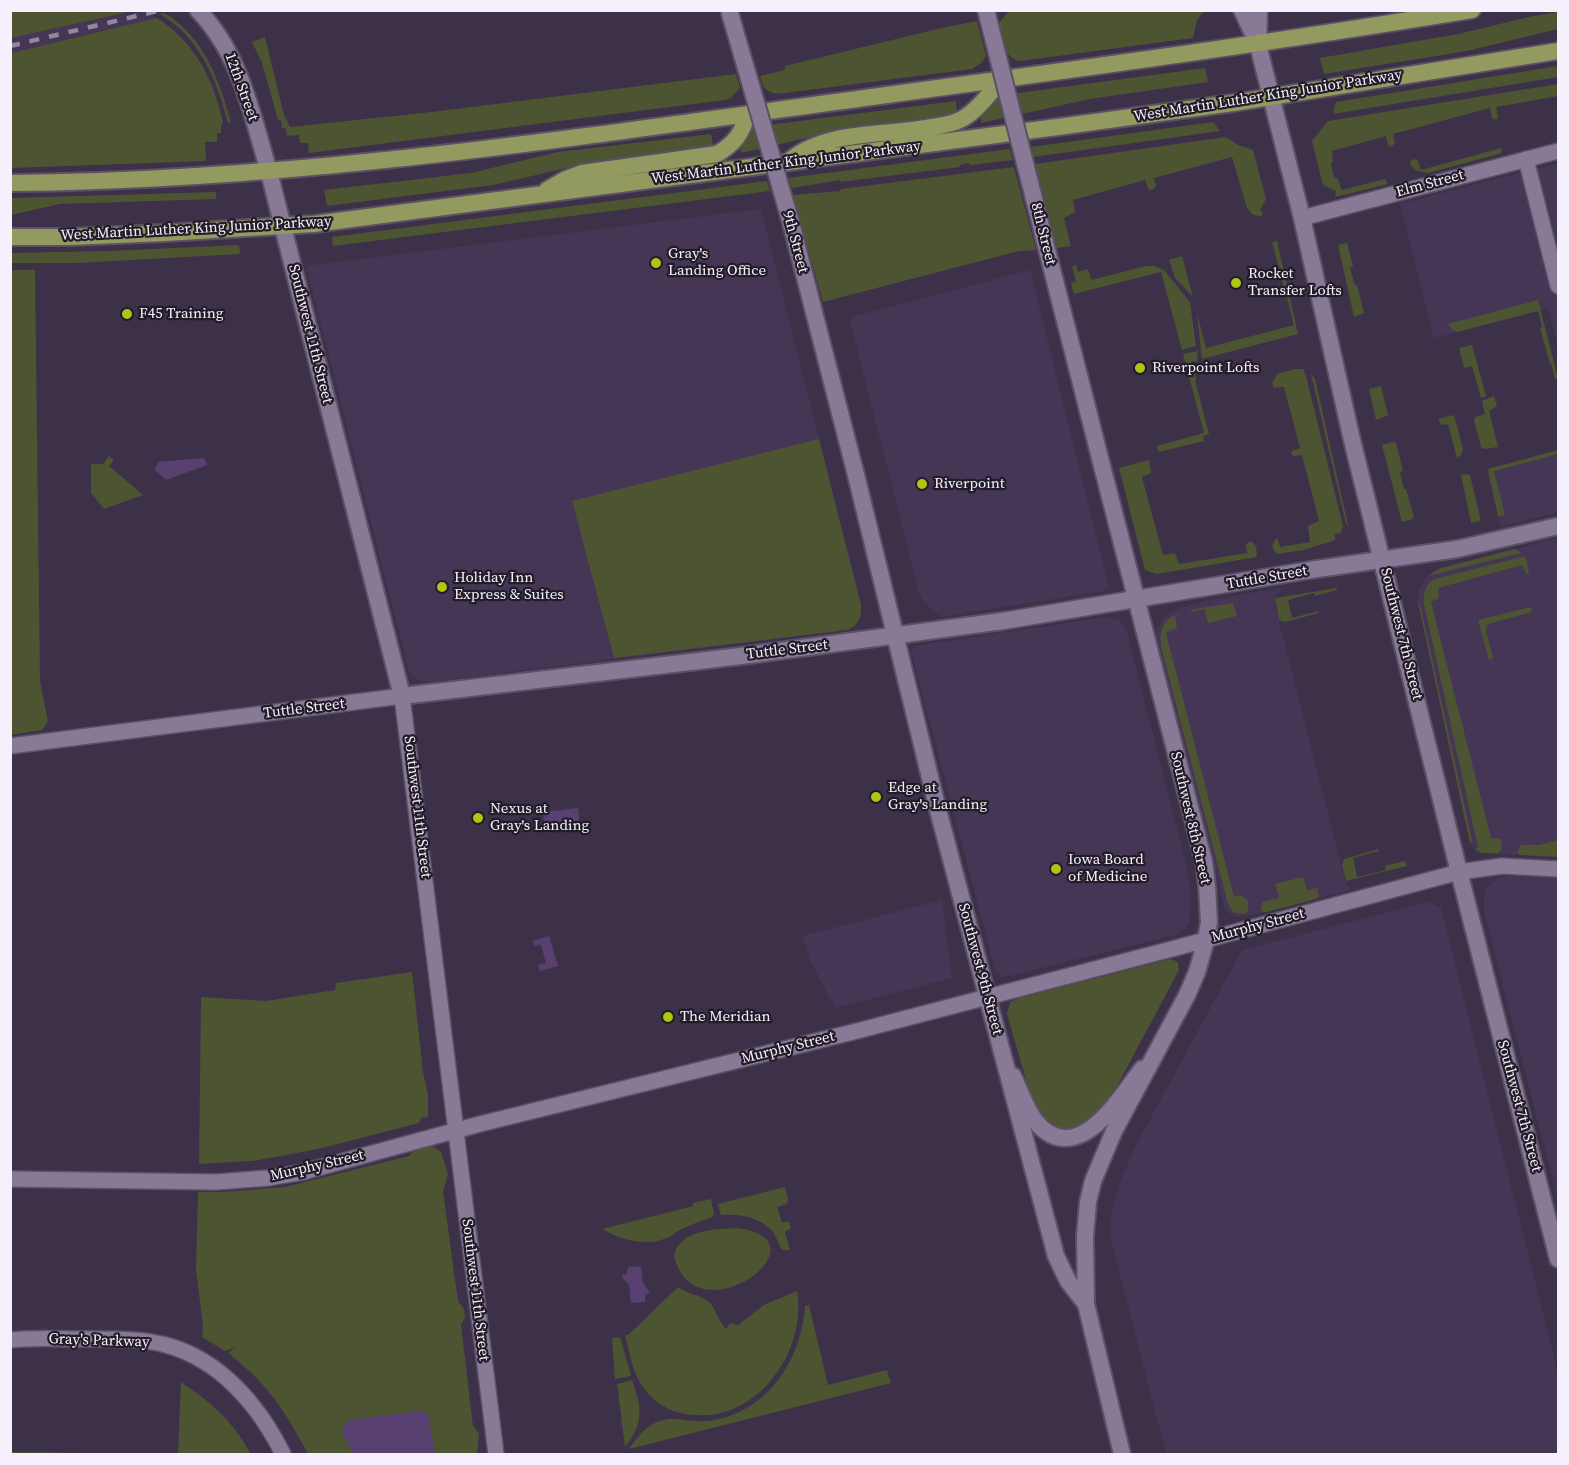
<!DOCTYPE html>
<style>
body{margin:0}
#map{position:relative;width:1569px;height:1465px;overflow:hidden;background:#3d314a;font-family:"Source Serif 4",serif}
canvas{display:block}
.frame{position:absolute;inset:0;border:12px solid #f6f0fd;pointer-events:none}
</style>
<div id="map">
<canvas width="1569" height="1465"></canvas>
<div class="frame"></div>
</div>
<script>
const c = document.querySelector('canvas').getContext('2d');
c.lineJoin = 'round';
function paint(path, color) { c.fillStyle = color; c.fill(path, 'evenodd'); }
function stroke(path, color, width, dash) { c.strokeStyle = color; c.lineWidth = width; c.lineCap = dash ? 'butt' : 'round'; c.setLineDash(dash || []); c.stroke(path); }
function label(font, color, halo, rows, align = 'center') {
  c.font = font + ' "Source Serif 4",serif'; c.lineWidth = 4.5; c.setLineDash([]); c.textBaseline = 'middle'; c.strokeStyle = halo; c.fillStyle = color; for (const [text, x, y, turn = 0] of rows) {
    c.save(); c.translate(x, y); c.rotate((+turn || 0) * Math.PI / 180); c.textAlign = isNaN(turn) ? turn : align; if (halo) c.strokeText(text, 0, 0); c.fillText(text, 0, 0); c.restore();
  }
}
const built = new Path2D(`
 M133,11H142L157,18L11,53L10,38Z
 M1558,163V348L1548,308L1434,338L1400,204Z
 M761,209L861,605L860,618L857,624L847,630L431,682L422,681L413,677L409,671L306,266Z
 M1030,270L1109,587L1104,591L945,616L939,615L923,601L919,593L850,320L855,316Z
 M1558,453V512L1501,527L1487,471Z
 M1558,538V857L1479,853L1470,843L1418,602V592L1423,582L1435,570Z
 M1285,587L1275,596L1274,602L1345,880L1348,886L1357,888L1267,912L1235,917L1225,910L1157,648L1156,636L1162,619L1167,614L1181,608L1205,601Z
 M1106,617L1117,619L1123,624L1127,633L1187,868L1191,898L1189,924L1179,934L1005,977L1000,976L995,969L911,650L915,646Z
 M1511,876L1558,878V1200L1484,911V896L1488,886L1499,878Z
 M942,900L952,978L835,1008L810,960L802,936Z
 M1428,902L1441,908L1558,1373V1454H1166L1111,1239V1215L1119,1185L1135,1147L1242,950Z`);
const green = new Path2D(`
 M11,10H133V11L11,38Z
 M1015,10H1204V11L1197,20L1193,38L1020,61C1002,58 1002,37 999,23L1007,13Z
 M1558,12V29L1467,51L1324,74L1320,58L1458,34L1533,16Z
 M164,13C204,36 220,82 231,123H228C217,80 200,38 160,14Z
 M157,18C195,42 215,81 223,124L221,125V133H217V142H205L206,161L11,168V53Z
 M977,21L986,56L981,63L972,69L777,94C765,91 763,88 760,76L785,70V66L946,27Z
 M265,37L284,115L290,127L423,113L736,74L740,88L731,98L725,100L309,153L308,143H300L299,135L287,136L286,128H282L281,120H278L262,63L252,42Z
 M1558,66V77L1333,114L1336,102Z
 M1205,68L1208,82L1090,99L981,123V115L996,96Z
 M1558,84V96L1496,107L1498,117L1496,120L1492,118L1490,108L1393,134L1395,143L1391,147L1388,145L1386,136L1332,151L1333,160L1331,164L1334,177L1338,179L1342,190L1385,179L1388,184L1335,197L1336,191L1323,185L1312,141L1328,121Z
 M956,101L957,114L901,124L819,135L741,153L740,146L753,127Z
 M1213,122L1220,131L1033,157L1031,147Z
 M711,134L713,146L571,167L493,185L327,206L324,190L471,173L558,152Z
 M1226,137L1238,145L1253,150L1266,199L1260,210L1263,214L1261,216L1253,215L1247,208L1232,157L1154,178L1156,186L1154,189L1149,190L1145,180L1073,200L1075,212L1064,218L1071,246L1057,248L1035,164Z
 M1501,148L1502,153L1428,173L1417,171L1410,165L1411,160L1417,159L1421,170Z
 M1010,149L1013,160L970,165L969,163L960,165V167L840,182V180L792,188L788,178Z
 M1014,167L1036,250L1019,251L823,302L793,195L840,191L841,189Z
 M767,181L770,191L333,246L332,237Z
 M216,192V199L60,204L11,215V198Z
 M1277,241L1298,334L1202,359L1197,313L1206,348L1294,325L1272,242Z
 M1347,243L1353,266L1350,268L1355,285H1357L1364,313L1354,317L1338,245Z
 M239,245L240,254L77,263H11V253L110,251Z
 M1182,256L1193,297L1175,278L1169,260Z
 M1076,265L1078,272L1088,269L1091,280L1146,266H1154L1164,270L1190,302L1196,346L1182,350L1161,272L1074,294L1071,283L1076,282L1072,266Z
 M10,270H35L40,681L48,722L42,730L11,735Z
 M1538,300L1558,378L1555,379L1551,364H1550L1540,328L1542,327L1538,311L1457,332L1451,329L1448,324Z
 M1472,345L1486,396L1481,398L1472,366L1464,368L1459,348Z
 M1198,351L1197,362L1192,361L1191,368L1195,369L1196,384L1209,434L1203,436L1204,441L1159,452L1156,446L1204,433L1183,354Z
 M1295,369H1303L1306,376L1343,526L1341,533L1335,534V540L1304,550L1276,554L1272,546L1276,538L1278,539L1280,547L1310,542L1308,526L1319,521L1302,455L1295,456L1291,455L1292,451L1300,448L1284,387L1274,388L1272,383L1277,374Z
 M1311,374L1315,379L1348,525L1346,524Z
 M1381,386L1388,415L1376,420L1369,389Z
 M1494,396L1497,406L1489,411L1498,447L1484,449L1481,447L1474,420L1475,417L1485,414L1482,401Z
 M1454,415L1463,449L1461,455L1457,458L1448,424L1441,425L1438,419Z
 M819,439L861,605C862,617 858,626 847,630L614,658L572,501Z
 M1392,442L1396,443L1403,471L1400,472L1404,489H1406L1414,517L1411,520L1402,522L1382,445Z
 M1558,450V454L1494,471L1505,515L1498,517L1488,469Z
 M109,456L114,460L109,466L143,495L104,509L91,493V464H103Z
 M1149,460L1151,473L1142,477L1163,555L1175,553L1179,564L1247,553L1246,544L1251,541L1256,546L1257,557L1157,574L1145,570L1119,468Z
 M1466,474L1470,475L1481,521L1471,523L1461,475Z
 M1515,549L1521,553L1428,576L1441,568Z
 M1525,556L1529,572L1527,575L1522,565L1438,588L1439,598L1431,602L1491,838L1501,839L1502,849L1498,853H1483L1475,850L1478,847L1424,604C1423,593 1425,584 1435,579Z
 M1337,588V590L1315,596L1314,593L1288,600L1292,618L1319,611V613L1285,622L1279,620L1275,598Z
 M1418,602L1420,604L1472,840L1470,843Z
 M1233,603L1237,616L1208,623L1205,609L1192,612L1190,610Z
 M1531,607L1532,612L1492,623L1487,625L1486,631L1493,658L1489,660L1478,620Z
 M1175,615L1177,628L1166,633L1234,897L1241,895L1248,901V912L1242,914L1233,912L1228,904L1162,651C1159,636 1160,622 1175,615Z
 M1558,840V857L1520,855L1517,852L1521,845H1539Z
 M1378,849L1379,851L1353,858L1357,877L1386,870L1385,866L1405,861L1407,866L1346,881L1342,865L1344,859Z
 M1303,877L1307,890L1317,888L1319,896L1316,899L1267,912H1264L1261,910L1262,902L1279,898L1275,884Z
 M1171,959L1178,962L1179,970L1108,1103L1086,1125L1065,1132L1047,1124L1036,1108L1031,1097L1007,1014L1010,1002L1019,998Z
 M412,972L423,1072L428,1095V1117L421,1118L419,1123L322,1148L282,1156L252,1161L199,1164L201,997L266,1001L335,990L336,983Z
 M427,1146H432L441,1152L448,1174L443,1192L458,1301L464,1309L465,1318L461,1325L473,1426L479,1433L477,1454H308C285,1411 268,1384 228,1353L236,1347L225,1351L202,1337L203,1326L196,1269L198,1192H224L285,1187L409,1156L415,1148Z
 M785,1187L788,1199L787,1204L777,1207L782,1223L789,1221L791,1228L785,1232L790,1250H782C779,1245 777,1238 773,1232C760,1217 741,1214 722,1215L720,1213L718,1204Z
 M711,1199L714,1214L711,1218C700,1221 690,1225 680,1230C675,1232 672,1236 667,1238C645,1247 622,1240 602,1229L686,1208L693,1206V1203Z
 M738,1228C832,1241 695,1341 674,1256C679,1229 717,1229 738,1228Z
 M678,1287C688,1294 702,1296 708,1301C714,1305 718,1320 726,1329L730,1323L738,1325L764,1305L797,1291C807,1351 758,1421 694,1415C675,1414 658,1406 646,1391C633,1376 630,1354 625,1335H628Z
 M809,1305L828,1385L887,1370L891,1383L629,1449C641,1432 654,1417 677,1419C688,1420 698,1422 709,1421C767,1413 801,1361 805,1306Z
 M620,1337L631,1376L615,1379L612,1338Z
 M632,1380C642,1407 644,1424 625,1447L617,1384Z
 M181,1382C214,1405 231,1419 251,1454H11V1452L178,1454Z`);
const water = new Path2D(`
 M204,458L207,465L166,480L155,470L158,462Z
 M578,808L580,826L545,830L543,812Z
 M549,936L558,966L540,971L538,965L546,963L541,945L534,946L533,941Z
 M641,1266L643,1283L650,1292L645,1295V1302L631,1303L629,1285L622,1277V1275L627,1274V1270L629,1267Z
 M420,1411L428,1413L435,1454H353L342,1431L345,1424L350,1420Z`);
const minor = new Path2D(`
 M1526,159L1558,286
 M1302,218L1558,151
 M10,746L402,696L496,1454
 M10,1179L216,1182L268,1178L303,1172L480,1124L853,1032L1168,950L1459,872L1502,866L1558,869
 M10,1340C35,1337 60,1339 84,1339C111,1339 140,1338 166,1345C221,1360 259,1406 283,1454`);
const tertiary = new Path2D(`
 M198,10C241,55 252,115 269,172L402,696L741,656L1003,621L1310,570L1457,549L1558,526
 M1013,1076C1020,1091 1026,1109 1036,1122C1077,1170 1120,1098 1142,1069`);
const secondary = new Path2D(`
 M1242,10L1258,45L1302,218L1352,440L1459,872L1558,1259
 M1258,44L1259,10
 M856,475L938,810L1056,1256L1068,1281L1086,1304L1122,1454
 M1086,1304L1085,1236L1088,1202L1093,1181L1114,1131L1187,995L1197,972L1206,940L1209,922L1207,886L1204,862L1100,458`);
const primary = new Path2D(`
 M788,162C824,130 881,136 926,128C938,126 951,125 962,119C978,110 989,94 1001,80
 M10,183C272,181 532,144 791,108C1018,77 1246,47 1472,10
 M547,190L566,179L582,173L717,154C734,144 742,134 747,115
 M10,237H70L165,233L314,224L1065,126L1233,103L1558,51`);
const rail = new Path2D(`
 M10,46L162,10`);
const secondaryBridge = new Path2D(`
 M729,10L791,223L856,475
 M986,10L1100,458`);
const markers = [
 [656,263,6,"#acc613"],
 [1236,283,6,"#acc613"],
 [127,314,6,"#acc613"],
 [1140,368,6,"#acc613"],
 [922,484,6,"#acc613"],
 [442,587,6,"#acc613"],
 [876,797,6,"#acc613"],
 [478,818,6,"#acc613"],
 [1056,869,6,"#acc613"],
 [668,1017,6,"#acc613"]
];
const streetNames = [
 ["12th Street",241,87,70],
 ["West Martin Luther King Junior Parkway",1268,96,-9],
 ["West Martin Luther King Junior Parkway",786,163,-7],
 ["Elm Street",1430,184,-15],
 ["West Martin Luther King Junior Parkway",196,229,-3],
 ["8th Street",1043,234,76],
 ["9th Street",795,242,75],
 ["Southwest 11th Street",310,334,76],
 ["Tuttle Street",1267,578,-10],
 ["Southwest 7th Street",1401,634,76],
 ["Tuttle Street",787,650,-7],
 ["Tuttle Street",304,709,-7],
 ["Southwest 11th Street",417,807,83],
 ["Southwest 8th Street",1190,818,77],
 ["Murphy Street",1258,926,-15],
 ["Southwest 9th Street",980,969,75],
 ["Murphy Street",788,1048,-14],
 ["Southwest 7th Street",1519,1106,75],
 ["Murphy Street",317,1166,-13],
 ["Southwest 11th Street",475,1290,83],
 ["Gray's Parkway",99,1341,2]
];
const poiNames = [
 ["Gray's",668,254],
 ["Landing Office",668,271],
 ["Rocket",1248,274],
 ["Transfer Lofts",1248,291],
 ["F45 Training",139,314],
 ["Riverpoint Lofts",1152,368],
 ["Riverpoint",934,484],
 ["Holiday Inn",454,578],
 ["Express & Suites",454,595],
 ["Edge at",888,788],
 ["Gray's Landing",888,805],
 ["Nexus at",490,809],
 ["Gray's Landing",490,826],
 ["Iowa Board",1068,860],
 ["of Medicine",1068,877],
 ["The Meridian",680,1017]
];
paint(built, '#463656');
paint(green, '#4c5432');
paint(water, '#584170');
stroke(minor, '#5b5065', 18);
stroke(tertiary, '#5b5065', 20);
stroke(secondary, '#5b5065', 20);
stroke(primary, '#5b5065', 20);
stroke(minor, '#887a97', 15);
stroke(tertiary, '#887a97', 16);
stroke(secondary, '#887a97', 16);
stroke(primary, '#939a60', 16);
stroke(rail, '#91889b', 4.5, [10, 10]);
stroke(secondaryBridge, '#5b5065', 20, []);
stroke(secondaryBridge, '#887a97', 16);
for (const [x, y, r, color] of markers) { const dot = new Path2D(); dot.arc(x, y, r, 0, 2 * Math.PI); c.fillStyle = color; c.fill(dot); stroke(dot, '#211c27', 2); }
label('15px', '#f6f0fd', '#211c27', streetNames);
label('15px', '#f6f0fd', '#211c27', poiNames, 'left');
</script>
